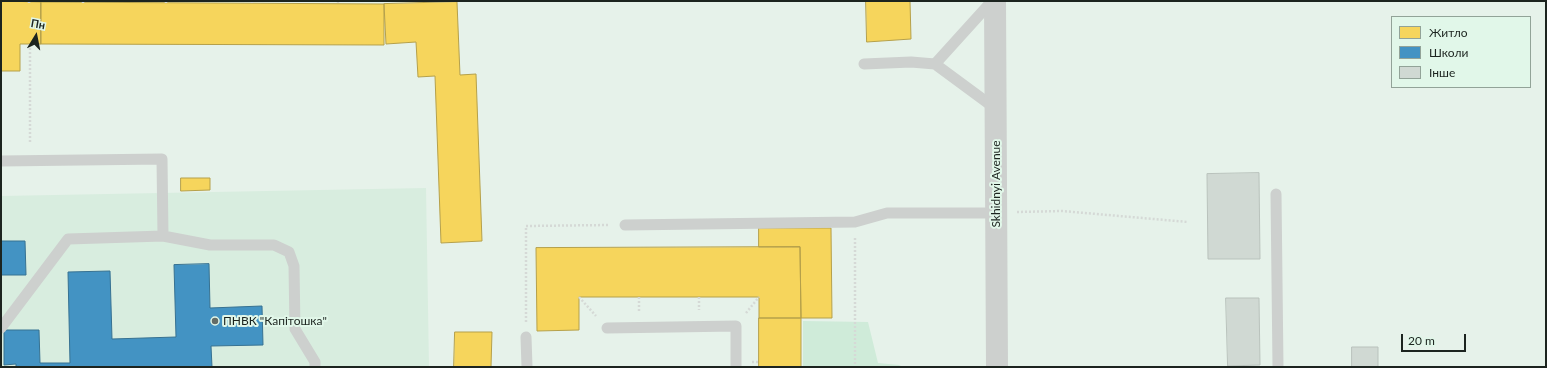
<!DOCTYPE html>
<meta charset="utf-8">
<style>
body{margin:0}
#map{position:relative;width:1547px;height:368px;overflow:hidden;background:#e6f2ea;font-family:Lato,sans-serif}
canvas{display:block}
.frame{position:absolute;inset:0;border:2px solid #1c241f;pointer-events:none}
.legend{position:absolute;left:1391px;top:16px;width:140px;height:72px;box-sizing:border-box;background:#e1f7e9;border:1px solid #92a398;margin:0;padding:5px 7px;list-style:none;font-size:12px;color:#1c241f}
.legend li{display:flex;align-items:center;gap:8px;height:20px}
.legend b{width:20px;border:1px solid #92a398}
.north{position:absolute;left:16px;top:16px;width:40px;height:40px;-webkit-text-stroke:3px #e1f7e9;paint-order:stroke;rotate:10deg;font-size:11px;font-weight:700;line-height:16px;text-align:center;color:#1c241f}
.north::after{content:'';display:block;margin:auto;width:14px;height:18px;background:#1c241f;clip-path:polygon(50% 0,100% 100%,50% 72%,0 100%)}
.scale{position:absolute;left:1401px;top:334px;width:65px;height:18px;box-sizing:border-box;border:2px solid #1c241f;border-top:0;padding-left:5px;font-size:12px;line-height:14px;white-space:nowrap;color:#1c241f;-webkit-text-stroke:3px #e1f7e9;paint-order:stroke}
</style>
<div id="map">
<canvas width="1547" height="368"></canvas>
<div class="frame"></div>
<ul class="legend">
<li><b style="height:11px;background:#f6d55c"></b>Житло</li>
<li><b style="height:11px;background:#4393c3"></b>Школи</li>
<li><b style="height:11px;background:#d0d9d3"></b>Інше</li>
</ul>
<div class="north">Пн</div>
<div class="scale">20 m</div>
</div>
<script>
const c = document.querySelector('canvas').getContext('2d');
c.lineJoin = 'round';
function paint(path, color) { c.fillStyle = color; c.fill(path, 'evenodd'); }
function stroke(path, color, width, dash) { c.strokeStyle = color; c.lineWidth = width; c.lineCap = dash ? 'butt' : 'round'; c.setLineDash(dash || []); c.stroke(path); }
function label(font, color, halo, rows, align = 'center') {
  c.font = font + ' Lato,sans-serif'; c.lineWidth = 4; c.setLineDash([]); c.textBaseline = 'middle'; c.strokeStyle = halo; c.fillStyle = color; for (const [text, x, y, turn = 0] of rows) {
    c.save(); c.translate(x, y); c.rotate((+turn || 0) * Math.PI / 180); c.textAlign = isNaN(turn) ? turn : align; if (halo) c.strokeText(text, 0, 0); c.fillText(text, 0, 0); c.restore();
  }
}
const built = new Path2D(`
 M426,188L429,367H1V196Z`);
const green = new Path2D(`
 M803,321L868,322L878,363L899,365L903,367H803Z`);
const homes = new Path2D(`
 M1,1L41,2V44H20V71H1Z
 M866,1H910L911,39L867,42Z
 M41,2L384,4V45L41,44Z
 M457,2L460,75L476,74L482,241L441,243L435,76L418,77L416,42L386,44L384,4Z
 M181,178H210V190L181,191Z
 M759,228H831L832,318H801L800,247H759Z
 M800,247L801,318H759V297H579V330L537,331L536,248Z
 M759,318H801V367H759Z
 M455,332H492L491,367H454Z`);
const schools = new Path2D(`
 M1,241H25L26,275H1Z
 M209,264L210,308L262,306L263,345L211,346L212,367H16V364L4,365V330H39L40,363H70L68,272L110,271L112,339L176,337L174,265Z`);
const building = new Path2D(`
 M1259,173L1260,259H1208L1207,174Z
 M1226,298H1259L1260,365L1228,366Z
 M1352,347H1378V367H1352Z`);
const path = new Path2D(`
 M29,1V3
 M83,1V3
 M252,1V3
 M338,1V4
 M166,3V1
 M30,44V144
 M1017,212L1062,211L1188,222
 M855,238V367
 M579,297L596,316
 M639,297V311
 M699,297V310
 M746,313L759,297
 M526,322V226L609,225
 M752,362H759`);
const service = new Path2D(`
 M864,64L911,62L935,64L996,109
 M935,64L992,1
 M1,161L162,159L163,236
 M1276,194L1278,367
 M625,225L855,222L887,213H996
 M1,328L68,239L163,236L210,245H274L289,252L294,266L295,329L315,362V367
 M607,328L736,326V367
 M526,337L527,367`);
const secondary = new Path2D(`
 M995,1L997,367`);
const markers = [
 [215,321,4,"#636c66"]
];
const streetNames = [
 ["Skhidnyi Avenue",996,184,-90]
];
const poiNames = [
 ["ПНВК \"Капітошка\"",223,321]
];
paint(built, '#d8eddf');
paint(green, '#cfebd9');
paint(homes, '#f6d55c');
stroke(homes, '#b5a04a', 1);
paint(schools, '#4393c3');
stroke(schools, '#377292', 1);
paint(building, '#d0d9d3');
stroke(building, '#b9c2bc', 1);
stroke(path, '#d5d9d6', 2.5, [2, 2]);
stroke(service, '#cdd0ce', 11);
stroke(secondary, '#cdd0ce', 22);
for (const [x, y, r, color] of markers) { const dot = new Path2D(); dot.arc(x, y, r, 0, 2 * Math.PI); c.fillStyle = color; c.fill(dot); stroke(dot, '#e1f7e9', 1.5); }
label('12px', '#1c241f', '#e1f7e9', streetNames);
label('12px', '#1c241f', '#e1f7e9', poiNames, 'left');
</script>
